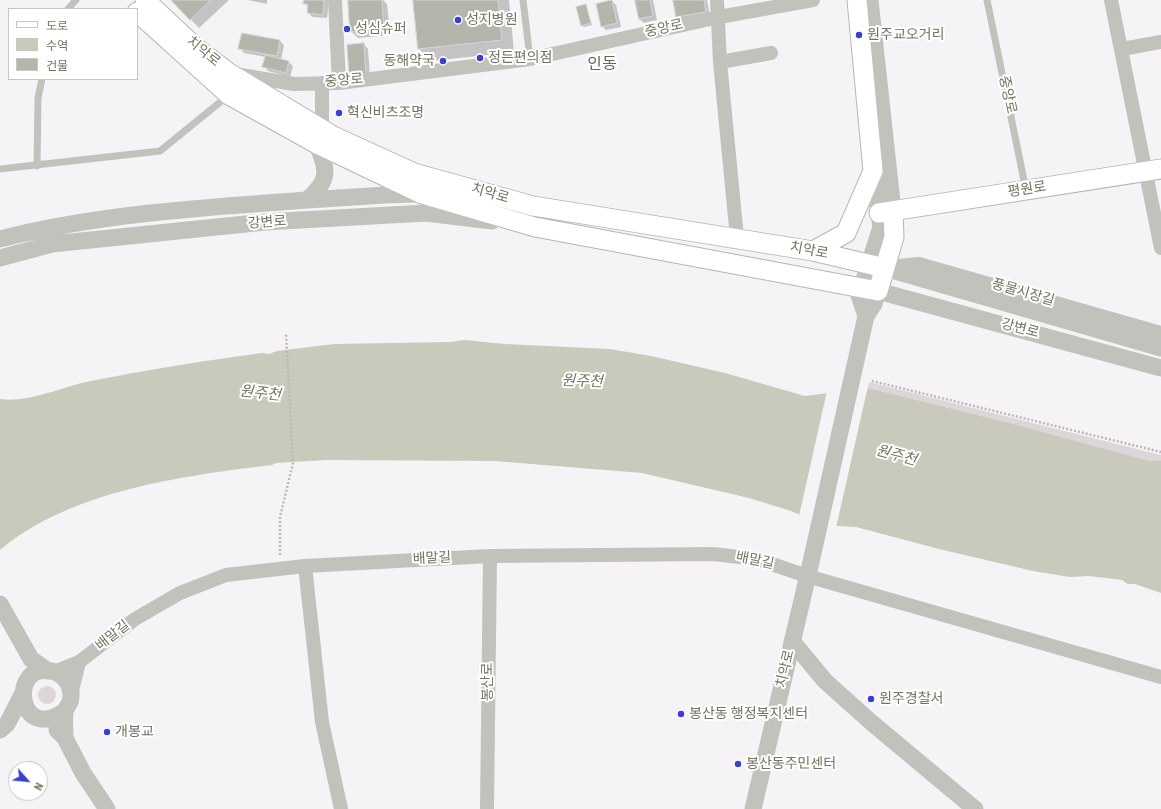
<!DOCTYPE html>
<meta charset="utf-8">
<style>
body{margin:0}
#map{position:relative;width:1161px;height:809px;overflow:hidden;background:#f5f3f6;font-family:"Roboto Condensed","Noto Sans KR",sans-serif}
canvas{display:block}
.legend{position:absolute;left:8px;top:8px;width:130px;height:72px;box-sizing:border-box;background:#fff;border:1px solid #c6c8bf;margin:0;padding:5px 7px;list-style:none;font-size:12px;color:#717560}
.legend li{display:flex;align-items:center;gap:8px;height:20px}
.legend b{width:20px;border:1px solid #c6c8bf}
.north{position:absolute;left:8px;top:761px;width:40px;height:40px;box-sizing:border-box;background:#fff;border:1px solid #c6c8bf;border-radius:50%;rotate:117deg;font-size:11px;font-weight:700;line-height:16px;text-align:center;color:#717560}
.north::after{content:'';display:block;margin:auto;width:14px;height:18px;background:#3d3fcc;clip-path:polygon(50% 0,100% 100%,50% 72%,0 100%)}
</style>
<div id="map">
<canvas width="1161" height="809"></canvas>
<ul class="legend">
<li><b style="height:5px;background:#fff"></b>도로</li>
<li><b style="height:11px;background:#c9c9bc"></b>수역</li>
<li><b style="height:11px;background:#b4b5ab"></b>건물</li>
</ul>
<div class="north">N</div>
</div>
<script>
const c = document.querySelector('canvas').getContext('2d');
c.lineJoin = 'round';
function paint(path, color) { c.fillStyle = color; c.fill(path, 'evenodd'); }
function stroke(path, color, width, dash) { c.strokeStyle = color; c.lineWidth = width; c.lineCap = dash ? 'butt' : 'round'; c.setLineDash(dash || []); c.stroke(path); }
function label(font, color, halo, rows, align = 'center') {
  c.font = font + ' "Roboto Condensed","Noto Sans KR",sans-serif'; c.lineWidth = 4; c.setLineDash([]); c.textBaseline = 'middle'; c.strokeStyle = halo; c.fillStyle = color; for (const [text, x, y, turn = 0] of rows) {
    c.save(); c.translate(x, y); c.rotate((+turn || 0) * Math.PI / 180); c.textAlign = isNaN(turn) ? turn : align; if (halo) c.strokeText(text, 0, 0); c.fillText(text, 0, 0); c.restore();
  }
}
const green = new Path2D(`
 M869,382L1161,455V461H1150L1010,423L868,388Z
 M38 695a9 9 0 1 1 18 0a9 9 0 1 1-18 0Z`);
const water = new Path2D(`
 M464,340L505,344L610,349L651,356L725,373L805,396L868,388L1010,423L1150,461H1161V593L1135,584H1128L1122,580L1089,576L1070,577L1033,571L939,549L856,527L838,526L810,519L791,511L749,498L642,473L495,461L326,460L276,463L272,465C182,476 72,490 0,550V399C26,403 60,388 86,382C145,370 203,361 262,353L269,354L277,351L334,344L451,342Z`);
const pier = new Path2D(`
 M868,386L836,528L799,516L827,391Z`);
const shadow = new Path2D(`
 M172,0H229L199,28Z
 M248,0H267V4Z
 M305,0H329L327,18L313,17L308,13L309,8L304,3Z
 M349,0H383L387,4L390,35L358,38L351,31Z
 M414,0H509L514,52L432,61L419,49Z
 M636,0H653L657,20L644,23L639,19Z
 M674,0H707L710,16L682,21L677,17Z
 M612,1L616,5L621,27L606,30L602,26Z
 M585,5L592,25L584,27L582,25Z
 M280,41L284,45L281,60L289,62L293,66L290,77L268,71L264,67L266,57L244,53L240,48Z
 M364,44L368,49L370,79L354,80Z`);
const building = new Path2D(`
 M171,0H211L190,20Z
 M304,0H324L323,15L307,13L308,4H303Z
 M348,0H382L384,29L350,32Z
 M413,0H498L502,40L418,49Z
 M612,0L617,23L601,27L596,4Z
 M635,0H650L653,16L639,19Z
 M673,0H704L706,12L676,17Z
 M586,4L591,23L581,26L576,7Z
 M242,33L280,40L277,56L238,49Z
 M364,43L366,75L349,76L347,45Z
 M266,55L289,61L286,73L262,67Z`);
const path = new Path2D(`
 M872,381L1161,452
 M280,555V517L293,463L286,334`);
const service = new Path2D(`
 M523,0L530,59
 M987,0L1026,190
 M68,9L76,0
 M37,166L38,98L42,79
 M0,169L160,151L229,95`);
const minor = new Path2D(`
 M335,0L339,83
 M717,0L720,62L737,238
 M1111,0L1161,248
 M1122,49L1161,42
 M720,62L771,53
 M235,74L294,84L339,83L530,59L719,17L813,0
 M322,83V129
 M887,267L919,264L1161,333
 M305,566L322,722L341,809
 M54,672L79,662L135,619L180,593L226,575L305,566L490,556L713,554L757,559L807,576L1161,677
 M71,695L79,662
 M487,809L490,556`);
const tertiary = new Path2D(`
 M870,0L893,211
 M307,200C330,180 328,171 317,144
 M0,239C98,214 207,207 307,200C346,198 383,194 422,194
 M0,258L52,244L265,222L426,213L492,221
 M885,268L1161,348
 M866,316L859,295L881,227L873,171
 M0,604L31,659L48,671
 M792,641L825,681L872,723L975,809
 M65,711C17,745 8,661 52,671C66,675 74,689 70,702C68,706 65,709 65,713C64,721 65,730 65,738
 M0,730L7,724L22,695
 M57,730L65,738L83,773L107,809
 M753,809L811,562L866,316L874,304L878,291L1161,368`);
const secondary = new Path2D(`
 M145,0L194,46L229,73L333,136L414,173L533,206L813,251L885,268
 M137,12L229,95L317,144L422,194L535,227L878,291L894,237L893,211
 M879,213L1161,169
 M813,251L846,233L873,171L857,0`);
const markers = [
 [458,20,4,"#3d3fcc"],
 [347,29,4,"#3d3fcc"],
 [859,35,4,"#3d3fcc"],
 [480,58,4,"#3d3fcc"],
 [443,61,4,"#3d3fcc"],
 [339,113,4,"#3d3fcc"],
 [871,699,4,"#3d3fcc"],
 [681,714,4,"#3d3fcc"],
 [107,732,4,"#3d3fcc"],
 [738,764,4,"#3d3fcc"]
];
const poiNames = [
 ["성지병원",466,20],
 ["성심슈퍼",355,29],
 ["원주교오거리",867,35],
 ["정든편의점",488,58],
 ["동해약국",435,61,"right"],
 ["혁신비츠조명",347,113],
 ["원주경찰서",879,699],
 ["봉산동 행정복지센터",689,714],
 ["개봉교",115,732],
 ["봉산동주민센터",746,764]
];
const streetNames = [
 ["중앙로",664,29,-12],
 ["치악로",203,52,39],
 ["중앙로",344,81,-5],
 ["중앙로",1007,95,78],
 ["평원로",1027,190,-9],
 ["치악로",490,194,16],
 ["강변로",267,223,-4],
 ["치악로",809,251,11],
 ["풍물시장길",1023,293,16],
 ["강변로",1020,329,15],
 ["배말길",432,559,-3],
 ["배말길",755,561,12],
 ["배말길",113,636,-38],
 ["치악로",786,669,-77],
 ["봉산로",488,682,-90]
];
const waterNames = [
 ["원주천",582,382,2],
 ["원주천",260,394,6],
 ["원주천",896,456,15]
];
const quarterNames = [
 ["인동",602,65]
];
paint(green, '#dcd5da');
paint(water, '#c9c9bc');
paint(pier, '#f5f3f6');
paint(shadow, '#0003');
paint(building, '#b4b5ab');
stroke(building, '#d7d6d8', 1);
stroke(secondary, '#b6b7ae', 21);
stroke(path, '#b9bab4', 2.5, [2, 2]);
stroke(service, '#c1c2bc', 7);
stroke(minor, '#c1c2bc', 14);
stroke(tertiary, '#c1c2bc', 17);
stroke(secondary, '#fff', 19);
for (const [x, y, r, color] of markers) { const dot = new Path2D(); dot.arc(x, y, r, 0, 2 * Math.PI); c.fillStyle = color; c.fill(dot); stroke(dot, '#fff', 1.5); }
label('14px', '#717560', '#fff', poiNames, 'left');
label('14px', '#717560', '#fff', streetNames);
label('italic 15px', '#767660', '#fff', waterNames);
label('16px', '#636756', '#fff', quarterNames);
</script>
